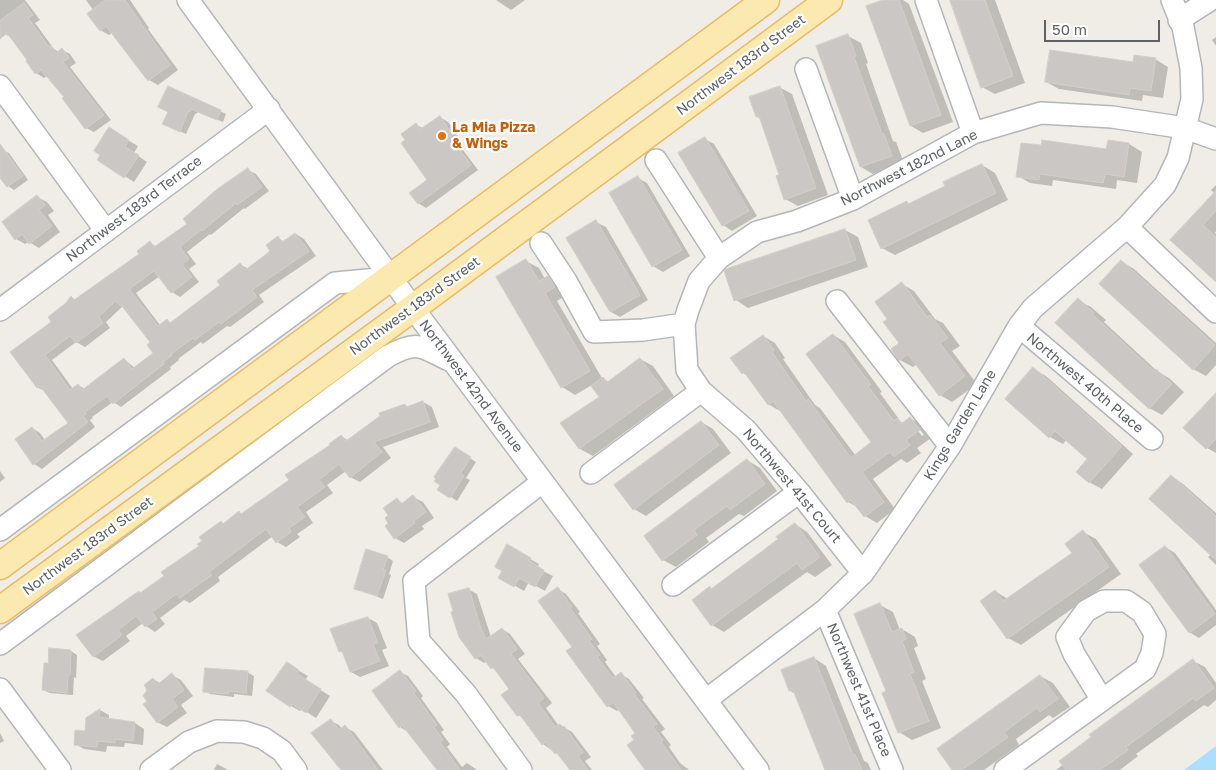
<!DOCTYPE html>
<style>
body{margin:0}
#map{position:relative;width:1216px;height:770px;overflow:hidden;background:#efede6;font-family:"Golos Text",sans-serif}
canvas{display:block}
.scale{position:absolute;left:1044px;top:20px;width:116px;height:22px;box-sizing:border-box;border:2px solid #5e6266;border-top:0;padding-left:6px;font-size:15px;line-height:18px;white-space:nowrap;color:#5e6266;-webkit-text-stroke:4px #fff;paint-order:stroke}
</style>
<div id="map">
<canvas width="1216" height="770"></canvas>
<div class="scale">50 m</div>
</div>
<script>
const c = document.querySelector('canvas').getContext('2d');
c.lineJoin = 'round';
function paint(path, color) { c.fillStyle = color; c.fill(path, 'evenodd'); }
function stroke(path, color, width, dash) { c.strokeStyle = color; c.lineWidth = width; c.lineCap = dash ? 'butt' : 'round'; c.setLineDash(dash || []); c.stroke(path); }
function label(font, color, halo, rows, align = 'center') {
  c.font = font + ' "Golos Text",sans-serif'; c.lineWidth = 4.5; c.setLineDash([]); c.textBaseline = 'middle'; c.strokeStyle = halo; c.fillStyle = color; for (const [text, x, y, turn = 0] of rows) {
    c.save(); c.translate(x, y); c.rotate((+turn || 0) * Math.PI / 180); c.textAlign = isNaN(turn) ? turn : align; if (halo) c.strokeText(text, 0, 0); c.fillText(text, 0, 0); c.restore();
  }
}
const water = new Path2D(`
 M1216,746V770H1184Z`);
const shadow = new Path2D(`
 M0,0H25L40,20L35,23L54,49L59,52L62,50L70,54L76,63L70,67L111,120L94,132L86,128L65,97L47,76L44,78L36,73L28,62L29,60L12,38L5,34L0,27Z
 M86,0H130L149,28L148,29L178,70L158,85L149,80L113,32L109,35L100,30L93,10Z
 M496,0H525L511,10Z
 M887,0H903L909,4L953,122L923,133L911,126Z
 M951,0H995L1025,83L995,94L982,87Z
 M848,36L861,43L868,63L866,64L893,141L896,142L904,163L873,174L861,167Z
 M1216,37V46L1212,40Z
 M1155,59L1168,67L1163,98L1143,95L1142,101L1059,89L1046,82Z
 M779,87L792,94L828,195L798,206L785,199L781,176L761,119L757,117Z
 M160,107L220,111L226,114L223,122L198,112L196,114H195L186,134L170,127L169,112Z
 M440,117L448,122L461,140L457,142L478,170L426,208L418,203L429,180L416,125L423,128Z
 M109,129L138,146L134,153L147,162L134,182L99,160Z
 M705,139L714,144L757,216L732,231L723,225Z
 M1109,141L1129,144L1142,152L1137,183L1117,180L1116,189L1053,180L1052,186L1030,183L1018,176L1107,150Z
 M0,149L9,153L28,180L14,190L8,186L0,178Z
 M982,165L995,173L1008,200L895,255L882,248L907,203L909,204L946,186Z
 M248,170L256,174L269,191L245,209L244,208L211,235L210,234L187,252L196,264L189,269L199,282L180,297L172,292L160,276L136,293L147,308L160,325L167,321L171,323L222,286L240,264L248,269L272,251L278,238L285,242L296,234L304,239L316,256L259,295L264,302L230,327L227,326L203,344L201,342L178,359L179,360L170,367L171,369L121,407L113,402L92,417L93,418L90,420L95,427L42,469L34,464L32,428L40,433L45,440L70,423L46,392L37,387L11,352L53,322L71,297L76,300L141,254L150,243L157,247L189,225ZM123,306L152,343L155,354L135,368L125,360L85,389L78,385L73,389L52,360L76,342L85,347L110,328L106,322Z
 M638,178L647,183L690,256L663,272L653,266L610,194Z
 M1216,185V231L1215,233L1216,234V281L1172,240L1214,193L1211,190Z
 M37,197L47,202L54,211L48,215L60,232L39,248L29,242L25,244L16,239Z
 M596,222L606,227L648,300L620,317L611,312L568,238Z
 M845,230L858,237L868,267L748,308L736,300Z
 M526,261L539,268L545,279L548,278L561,285L567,295L557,301L602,378L609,382L640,359L653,366L674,396L593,456L580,449L562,423L601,397L592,385L575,395L562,387L498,277Z
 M1121,261L1134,269L1216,343V365L1206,376L1193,369Z
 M902,284L914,291L935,319L943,323L960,346L952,351L977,384L952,402L940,395L917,364L913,367L900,360Z
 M1078,300L1091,307L1106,320L1104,322L1157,371L1169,378L1184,392L1162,415L1149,408Z
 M833,335L845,342L882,392L880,393L901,422L903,423L910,418L922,425L931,438L917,448L921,453L907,463L901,459L873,479L895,509L877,523L865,516L859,508L848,502L780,411L768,404L749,377L743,373L763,336L775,343L785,358L783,359L815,405L820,408L856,456L873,442ZM915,427H918L924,435L922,436Z
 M1033,369L1046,376L1133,454L1102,489L1089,482V459L1067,439L1063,444L1050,437Z
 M1216,395V453L1207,448L1185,428Z
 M423,402L432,407L439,427L383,447L391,458L360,482L350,477L346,471L327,485L333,493L306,512L313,523L297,534L300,537L286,547L277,542L273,536L218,577L220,581L190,603L184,600L160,618L165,624L155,632L146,626L143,623L126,636L130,641L103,661L93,656L141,594L165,577L200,546L221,523L224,524L242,515L291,480L341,436L349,441L405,405L409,407Z
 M701,422L713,429L731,453L646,516L634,509Z
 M456,449L476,462L466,478L470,480L457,501L439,489Z
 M747,460L760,468L777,491L744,516L739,514L706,538L709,542L676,567L663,560Z
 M0,471L5,478L0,482Z
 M1171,476L1183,484L1216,513V565L1208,557L1212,554Z
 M413,497L423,502L434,518L422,526L424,529L404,543L395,538L390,523V516L397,500L404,504Z
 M795,524L807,532L832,565L815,577L807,572L724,632L712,625L710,588L712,589L779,540Z
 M1083,532L1096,539L1121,574L1021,645L1008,638L995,591L1008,599L1073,553Z
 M507,546L539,564L537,568L553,576L545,591L529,582L524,591L500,577L504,570Z
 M1165,547L1175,553L1216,610V625L1199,638L1189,632Z
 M387,557L393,561L389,574L391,575L383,599L355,588Z
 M468,589L477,594L491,637L502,629L510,634L525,654L518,659L552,703L546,708L559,726L560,725L572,732L591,757L585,761L592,770H571L561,757L543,744L525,719L518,715L511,689L498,671L492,668L487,661L484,663L476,658L460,637Z
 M558,589L566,594L580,612L578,613L600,644L597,646L607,660L605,662L616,677L621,674L629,679L644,698L642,699L665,729L661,732L671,745L669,747L680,763L689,770H646L636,740L637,733L619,709L617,711L608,706L574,647Z
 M880,605L893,612L900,630L902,629L915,637L918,646L914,648L926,679L922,681L941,728L912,740L899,732L887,692Z
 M368,618L377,623L387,648L382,650L389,666L360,677L351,672L344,654L340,651Z
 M50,649L71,651L77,655L76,678L74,677L73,695L50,693L43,690L49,665Z
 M814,658L826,666L864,761L868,763L871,770H827L796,694L790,691Z
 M1193,661L1205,667L1216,683V700L1208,707L1204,705L1136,754L1138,756L1120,770H1056Z
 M287,664L308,676L305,680L330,696L316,718L302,709L300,711L291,706Z
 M247,672L254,676L252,696L234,694V697L210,694L204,691Z
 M400,672L408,676L423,696L421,698L444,730L441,732L450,744L447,747L462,767L467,763L477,770H443L408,732L400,727Z
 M172,675L181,680L193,696L181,705L187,713L167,727L157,722L149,701L153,679L160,683Z
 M1040,676L1053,683L1070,707L1053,718L1049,715L1016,739L1019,745L984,770H954Z
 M100,710L109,715V719L135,723L144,729L143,745L125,743L124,747L107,746L106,752L84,749L75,744L86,733L87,719Z
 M331,721L339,725L342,729L345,727L354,732L383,770H342Z
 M0,733L4,741L0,743Z
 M217,764L228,770H214Z`);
const building = new Path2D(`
 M105,0H125L170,65L148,81L106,26L100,31L87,14Z
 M883,0H899L941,115L910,126L866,6Z
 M950,0H985L1013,76L981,88Z
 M24,3L33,15L28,18L49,47L51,46L56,53L62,48L69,58L63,62L104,115L85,129L62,98L64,97L41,70L35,74L26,61L27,60L7,33L0,39V21Z
 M848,34L856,56L854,57L882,134H884L892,156L860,167L816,46Z
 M1050,50L1133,62L1134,55L1156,58L1151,91L1130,88L1129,95L1045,82Z
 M168,86L221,110L217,120L191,109L190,112L188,111L180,132L162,124L168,112L158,107Z
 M780,86L816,188L784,200L776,176L779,175L759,116L756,117L749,97Z
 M440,116L453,135L450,137L471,165L418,204L409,193L427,180L401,143L405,140L401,134L416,123L420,129Z
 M109,127L129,140L125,147L139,155L124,178L97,160L100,155L94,151Z
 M705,137L749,211L722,226L678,153Z
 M1042,140L1106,149L1108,140L1129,143L1124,177L1105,174L1103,183L1040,174L1039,180L1016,177L1021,143L1041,145Z
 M0,144L23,176L7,187L0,178Z
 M982,164L996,193L881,249L868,220L907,201L908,204L945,186L943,182Z
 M248,168L262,187L237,205L236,203L202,231L201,230L180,247L189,259L182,264L192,277L171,293L154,271L129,289L139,302L158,326L167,319L170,323L220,285L217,281L240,263L245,270L264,256L270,251L266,245L278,236L282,242L295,233L309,251L252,290L257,297L221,324L219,322L195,340L193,338L171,354L172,355L163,362L164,364L113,404L107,396L85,412L86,414L83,416L88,422L33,465L15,439L32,427L42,441L68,423L40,386L37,388L10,352L51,322L48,317L66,303L71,296L74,300L139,254L137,251L150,241L154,247L187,224L183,219L216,190ZM116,301L120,306L121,305L150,342L147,345L153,353L132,369L124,358L82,390L78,384L70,390L45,355L70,336L76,343L103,323L99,317Z
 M638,176L682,250L652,267L609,193Z
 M1216,191V211L1203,225L1216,237V282L1170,240Z
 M37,195L45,205L39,210L52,226L29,244L22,234L15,240L2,222Z
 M596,220L640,295L610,312L566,238Z
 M845,229L856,260L734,301L724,271L726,269Z
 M526,259L539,281L548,276L555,287L545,293L590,371L561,388L496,277Z
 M1121,260L1215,345L1193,370L1099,284Z
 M902,282L927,317L930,315L948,338L940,343L965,376L939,396L908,354L899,361L891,349L899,343L883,322L887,319L875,302Z
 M1078,298L1094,313L1092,314L1154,371L1156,369L1172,384L1149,409L1055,323Z
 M833,334L871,385L868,386L894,421L897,418L901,424L910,417L920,430L906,440L910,445L894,457L890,452L862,472L884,502L864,517L851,500L847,503L773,401L768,405L744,372L742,374L730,358L763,335L774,350L772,352L806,401L808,399L851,458L871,442L806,354Z
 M640,358L663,389L579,449L560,423L599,397L591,386L603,377L607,382Z
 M1033,367L1122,446L1089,483L1076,472L1087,459L1055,431L1049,438L1005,399Z
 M1216,393V439L1206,449L1183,428Z
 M423,401L430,422L374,442L382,452L350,478L339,464L319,480L325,487L297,507L305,517L289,528L291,532L276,543L266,529L209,572L212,575L180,598L176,594L152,612L157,619L145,627L136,616L118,630L122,635L93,657L76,635L139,591L140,593L164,576L161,572L199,546L197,544L202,541L199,537L221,521L223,524L239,511L241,514L289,480L285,475L330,445L329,444L341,435L346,441L380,416L379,413L405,404L406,407Z
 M701,421L719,445L633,510L614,485Z
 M455,447L471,457L461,473L464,476L450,498L437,490L440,485L434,481L436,479L434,477Z
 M747,459L765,484L730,510L727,506L694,530L697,535L662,561L644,536Z
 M1171,475L1216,516V560L1149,499Z
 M413,495L426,512L414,521L415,523L394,539L385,526L388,523L385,518L388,515L383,508L397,498L401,504Z
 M795,523L820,557L802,570L797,563L711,626L692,600L710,586L711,589L761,552L778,539L776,537Z
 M1083,530L1109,567L1007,639L980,601L995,590L1003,601L1072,553L1065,544Z
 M507,544L531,558L529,561L544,570L535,587L519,578L514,587L498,578L502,571L495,567Z
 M1165,546L1215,614L1189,633L1139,565Z
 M366,549L388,556L383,570H386L377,596L354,589Z
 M558,587L572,607L570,608L592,639L589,641L600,655L597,657L613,678L621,672L636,693L634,694L657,724L653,727L663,740L661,742L681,770H645L627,745L634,740L631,736L635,733L613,702L607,707L566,651L572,647L538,601Z
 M469,588L480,626L486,639L502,628L517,649L511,654L544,698L538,703L555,727L560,724L563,727L564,726L583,752L578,756L588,770H570L557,753L555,754L545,742L542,745L520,715L517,716L501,695L509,689L493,667L491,669L481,655L475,659L459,637L451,612L453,611L448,594Z
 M880,603L892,632L902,628L906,639L902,641L914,672L910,674L929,721L898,733L882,693L886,691L854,614Z
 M368,617L378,643L373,644L380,661L350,672L342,651L339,652L330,629Z
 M49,648L71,650L70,675H68L67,693L42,690L44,663H48Z
 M814,657L853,755L855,754L862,770H825L793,690L789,691L781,670Z
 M1193,659L1214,688L1196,701L1193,698L1126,747L1128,750L1100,770H1066L1059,761L1091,737L1089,735Z
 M287,662L299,670L297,674L321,689L306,713L292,704L290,707L266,691Z
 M205,668L248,671L246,693L229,691L228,694L203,692Z
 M400,670L416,691L414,693L437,725L434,727L443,740L440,742L460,770H437L402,725L399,728L372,691Z
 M172,673L184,690L172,699L178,707L157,723L143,704L147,701L143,696L147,690L144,685L153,678L158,684Z
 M1040,675L1058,699L1040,712L1037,708L1004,732L1008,737L962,770H952L937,749Z
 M100,709L99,717L135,722L133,741L115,739V743L98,741L97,747L74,745L75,730L85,731L86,718Z
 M331,719L339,730L345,725L378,770H341L311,733Z`);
const minor = new Path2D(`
 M188,0L413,308L758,770
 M926,0L973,133
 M1179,20L1210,0
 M806,69L853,199
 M0,86L106,231
 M656,160L719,258
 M1127,227L1216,312
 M541,243L566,281L594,332L643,330L684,324
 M837,301L950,446
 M0,310L269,109
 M1019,326L1152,439
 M591,473L701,391
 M0,530L335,283L390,278
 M863,573L799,492L746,430L701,391L687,370L684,324L688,310L699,281L719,258L757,232L797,221L853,199L973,133L1041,113L1112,117L1185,128L1216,139
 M673,585L799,492
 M825,610L892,770
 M0,644L388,356C418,340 420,346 449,360
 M0,689L60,770
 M706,700L825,610L863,573L950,446L1019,326L1033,308L1127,227L1165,185L1178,158L1192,99L1191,68L1183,27L1172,0
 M151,770L189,742L217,731L244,732L263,738L282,751L296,770
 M521,770L466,694L419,641L414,581L542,482
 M1005,770L1145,669L1152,653L1155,634L1142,612L1126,601H1104L1086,611L1067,637L1074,654L1102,700`);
const major = new Path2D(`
 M0,566L766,0
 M0,610L413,308L829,0`);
const markers = [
 [442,136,5,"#e8710a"]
];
const streetNames = [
 ["Northwest 183rd Street",741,65,-37],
 ["Northwest 182nd Lane",909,168,-27],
 ["Northwest 183rd Terrace",134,209,-37],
 ["Northwest 183rd Street",415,306,-36],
 ["Northwest 40th Place",1085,383,40],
 ["Northwest 42nd Avenue",471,386,53],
 ["Kings Garden Lane",960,425,-59],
 ["Northwest 41st Court",792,486,50],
 ["Northwest 183rd Street",88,546,-36],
 ["Northwest 41st Place",859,690,67]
];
const foodNames = [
 ["La Mia Pizza",452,128],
 ["& Wings",452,144]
];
paint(water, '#abdffb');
paint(shadow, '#0003');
paint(building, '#cbc7c4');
stroke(building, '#d4cec5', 1);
stroke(minor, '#b3b7ba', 24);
stroke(major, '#ebba64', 29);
stroke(minor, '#fff', 21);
stroke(major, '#fbe9af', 26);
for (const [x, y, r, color] of markers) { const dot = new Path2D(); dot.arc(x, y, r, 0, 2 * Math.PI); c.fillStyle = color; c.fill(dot); stroke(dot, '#fff', 2); }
label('14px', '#5e6266', '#fff', streetNames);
label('bold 14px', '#c56008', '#fff', foodNames, 'left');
</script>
